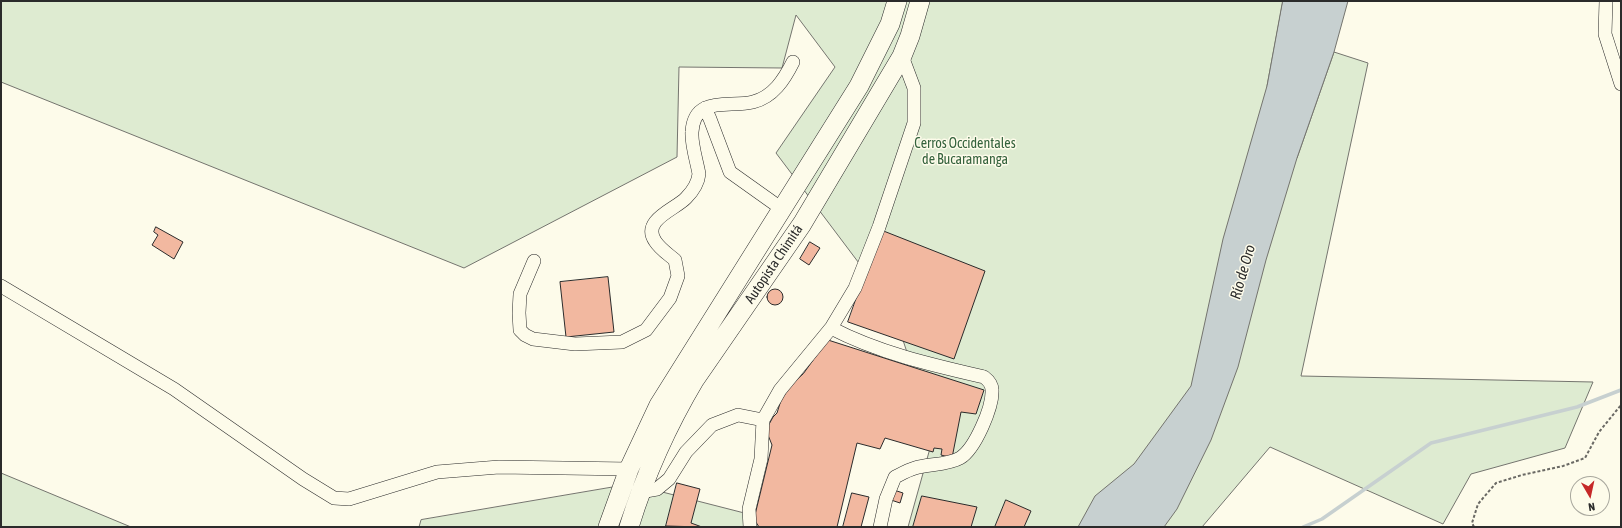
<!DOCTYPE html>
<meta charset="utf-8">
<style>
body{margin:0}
#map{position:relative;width:1622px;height:528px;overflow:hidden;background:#fdfbea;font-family:"Asap Condensed",sans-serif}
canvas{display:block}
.frame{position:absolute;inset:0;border:2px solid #2b2b2b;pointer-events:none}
.north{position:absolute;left:1570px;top:476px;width:40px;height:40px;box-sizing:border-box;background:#fdfbea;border:1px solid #a9a89e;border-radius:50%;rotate:171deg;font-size:11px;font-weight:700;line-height:16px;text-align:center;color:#2b2b2b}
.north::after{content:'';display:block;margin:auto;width:14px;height:18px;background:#c62828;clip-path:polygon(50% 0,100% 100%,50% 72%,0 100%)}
</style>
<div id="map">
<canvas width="1622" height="528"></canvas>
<div class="frame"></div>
<div class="north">N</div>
</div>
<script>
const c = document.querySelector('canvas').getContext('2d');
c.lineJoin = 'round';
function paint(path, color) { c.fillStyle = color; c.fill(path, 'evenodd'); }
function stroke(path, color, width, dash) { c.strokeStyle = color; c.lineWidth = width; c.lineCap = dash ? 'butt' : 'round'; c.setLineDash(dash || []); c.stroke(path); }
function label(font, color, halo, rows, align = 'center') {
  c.font = font + ' "Asap Condensed",sans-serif'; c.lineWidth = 3; c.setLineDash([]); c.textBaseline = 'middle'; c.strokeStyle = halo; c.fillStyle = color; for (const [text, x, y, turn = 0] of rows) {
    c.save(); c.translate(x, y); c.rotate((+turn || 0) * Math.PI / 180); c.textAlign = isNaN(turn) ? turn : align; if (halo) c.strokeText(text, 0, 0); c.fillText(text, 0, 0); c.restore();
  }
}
const green = new Path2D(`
 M1,1H1283L1267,86L1297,158L1334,52L1368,63L1301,376L1593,382L1565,448L1471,474L1443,524L1270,447L1202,527H908L934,434L892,307L776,153L835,67L796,15L782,68L679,67L677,157L464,268L1,82Z
 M1,473L131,527H1Z
 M631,484L799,527H419L421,520Z`);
const water = new Path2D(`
 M1283,1H1348L1334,52L1297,158L1266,260L1238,367L1211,440L1177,509L1164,527H1078L1095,496L1134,464L1191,386L1223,239L1267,86Z`);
const stream = new Path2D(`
 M1303,527L1322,519L1431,443L1577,407L1621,390`);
const building = new Path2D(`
 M156,227L183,242L174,259L152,245L158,235L154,232Z
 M881,230L985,271L954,359L848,322Z
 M810,242L820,248L809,265L800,259Z
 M608,277L614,332L566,337L560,282Z
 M767 297a8 8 0 1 1 16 0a8 8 0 1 1-16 0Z
 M828,340L984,390L976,414L961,412L952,458L941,455L942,449L934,448L933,452L885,438L880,449L857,443L837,527H759L754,519L772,445L766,430L773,417L777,413L781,400L792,384L803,374Z
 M677,483L700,489L691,523L702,527L666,526Z
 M894,490L903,493L900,503L891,500Z
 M852,493L869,497L861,527H843Z
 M922,496L977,507L971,527H913Z
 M1006,500L1031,511L1024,527H995Z`);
const path = new Path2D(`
 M1474,527L1472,523L1478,504L1496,483L1522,475L1563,466L1585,458L1599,432L1621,405`);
const minor = new Path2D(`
 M1606,1L1605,34L1621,84
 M705,108L710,119L730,172L782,209
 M534,261L520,294L519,313L520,330L525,335L533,339L575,344L622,342L646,330L670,298L678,276L675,260C668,254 660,249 655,241C641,220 676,209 686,198C692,192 698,183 699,174C697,162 691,144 692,132C694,95 729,108 753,102C773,97 784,80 793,62
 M1,286L174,389L303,479L334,498L349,499L437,472L499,467L629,469
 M763,420L780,390L831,328
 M640,492L657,489L669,479L686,452L712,425L738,415L763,420L761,459L749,509L750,527
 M880,527L886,499L895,477C901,474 908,470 915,468C928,464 948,465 960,458C975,449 993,407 992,390C992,384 988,380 984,377C932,365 879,353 831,328L855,288L879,227L914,123V88L902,56`);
const highway = new Path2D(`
 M608,527L629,469L659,405L859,86L890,24L897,1
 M629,527C645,475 667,426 695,379L802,224L902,56L910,36L920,1`);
const parkNames = [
 ["Cerros Occidentales",965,144],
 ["de Bucaramanga",965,160]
];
const streetNames = [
 ["Autopista Chimitá",774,264,-56]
];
const waterNames = [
 ["Río de Oro",1243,272,-74]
];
paint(green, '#deebd1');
stroke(green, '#74746e', 1);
paint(water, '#c7d0d0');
stroke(water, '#74746e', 1);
stroke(stream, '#c7d0d0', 3.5);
paint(building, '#f2b8a0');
stroke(building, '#2b2b2b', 1);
stroke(minor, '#2b2b2b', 14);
stroke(highway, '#2b2b2b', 20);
stroke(path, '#6a6964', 2, [3, 2]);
stroke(minor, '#fdfbea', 13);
stroke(highway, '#fdfbea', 19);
label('14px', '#34623c', '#fdfbea', parkNames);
label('14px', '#2b2b2b', '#fdfbea', streetNames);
label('italic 15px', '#2b2b2b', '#fdfbea', waterNames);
</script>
